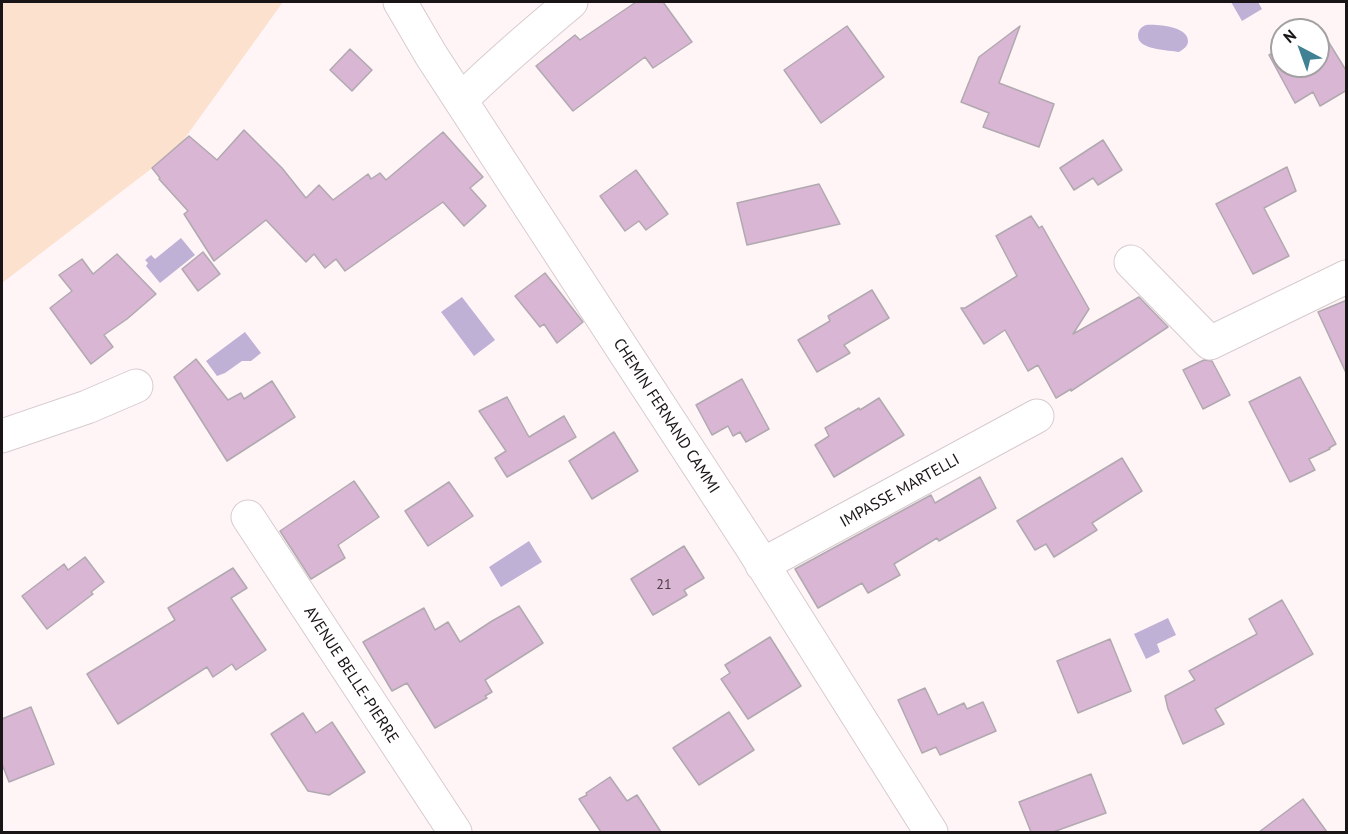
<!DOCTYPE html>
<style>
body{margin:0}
#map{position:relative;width:1348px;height:834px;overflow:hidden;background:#fff5f7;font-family:"PT Sans",sans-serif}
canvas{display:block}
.frame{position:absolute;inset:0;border:3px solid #191516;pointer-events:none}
.north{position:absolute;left:1270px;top:18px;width:60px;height:60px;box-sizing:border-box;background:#fff;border:2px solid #a3a1a2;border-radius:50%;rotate:319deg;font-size:16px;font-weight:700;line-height:24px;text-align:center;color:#191516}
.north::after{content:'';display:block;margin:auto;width:21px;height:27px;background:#418194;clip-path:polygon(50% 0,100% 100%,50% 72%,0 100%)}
</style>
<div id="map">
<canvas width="1348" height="834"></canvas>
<div class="frame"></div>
<div class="north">N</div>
</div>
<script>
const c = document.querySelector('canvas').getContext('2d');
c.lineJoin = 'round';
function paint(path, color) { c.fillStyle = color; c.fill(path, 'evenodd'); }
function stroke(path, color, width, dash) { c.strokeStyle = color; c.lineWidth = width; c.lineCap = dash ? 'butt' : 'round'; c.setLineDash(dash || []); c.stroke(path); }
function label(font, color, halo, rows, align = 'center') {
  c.font = font + ' "PT Sans",sans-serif'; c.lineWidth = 4.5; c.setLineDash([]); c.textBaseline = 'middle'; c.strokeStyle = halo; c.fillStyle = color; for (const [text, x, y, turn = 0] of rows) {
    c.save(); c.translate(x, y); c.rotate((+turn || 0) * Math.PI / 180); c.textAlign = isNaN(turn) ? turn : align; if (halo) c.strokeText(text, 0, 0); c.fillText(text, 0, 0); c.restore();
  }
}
const green = new Path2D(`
 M2,2H283L177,149L2,283Z`);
const water = new Path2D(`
 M1231,2H1258L1262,9L1242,21Z
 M1146,25C1156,24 1188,26 1188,41C1188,46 1184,49 1179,52C1169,50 1138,50 1138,36C1138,30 1141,27 1146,25Z
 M181,238L195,255L160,283L146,266L148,263L145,260L151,255L155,259Z
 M462,297L495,340L474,356L441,312Z
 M245,332L261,353L251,361H242L225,373L217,376L206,361Z
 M529,541L542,562L501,587L489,567Z
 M1168,618L1176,635L1157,644L1160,652L1146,659L1134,634Z`);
const building = new Path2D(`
 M636,2H663L692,42L653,68L645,57L573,111L536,66L575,35L580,40Z
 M847,26L884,77L821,123L784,70Z
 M1020,26L999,83L1054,104L1039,147L983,127L989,113L961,102L979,57Z
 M1320,28L1347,72V90L1320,106L1313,92L1295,103L1269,55L1282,48V66H1318V30H1316Z
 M350,49L372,70L352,91L330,70Z
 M244,130L282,168L306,198L319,185L333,200L368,174L371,179L380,173L386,180L443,132L483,177L470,188L486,206L464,226L443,202L345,271L336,259L325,268L314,254L306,262L266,220L214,261L184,214L188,211L159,179L160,178L152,168L189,136L217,160Z
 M1103,140L1122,170L1098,185L1093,178L1074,190L1060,168Z
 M1287,167L1296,191L1264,208L1289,256L1253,274L1216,204Z
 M636,170L668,214L646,230L639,221L625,231L600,196Z
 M819,184L840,224L747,245L737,203Z
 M1031,216L1039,228L1042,226L1089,309L1073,334L1139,297L1168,327L1071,391V389L1056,398L1038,365L1028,371L1005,330L984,344L961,308H965L1017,276L996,236Z
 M203,252L220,274L198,291L182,269Z
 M117,254L156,294L127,319L104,335L113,347L91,364L50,308L72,291L59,275L82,259L93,274Z
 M545,273L583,322L557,343L544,324L540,327L515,296Z
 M872,290L889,318L844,345L850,353L817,372L798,340L830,321L828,316Z
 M1347,300V375L1318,312Z
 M196,359L228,400L241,393L244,399L272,381L295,417L227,461L174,377Z
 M1204,360L1212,361L1230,395L1203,409L1183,370Z
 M1300,377L1336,444L1329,448L1330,449L1309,459L1315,470L1290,482L1249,402Z
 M742,379L769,429L746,442L740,432L733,436L728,426L712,435L696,405Z
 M507,397L529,437L564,416L576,437L507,477L495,458L506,451L479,411Z
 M879,398L904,435L834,477L815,445L829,436L825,428L859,408L860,410Z
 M614,432L638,471L592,499L569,461Z
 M1122,458L1142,491L1092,523L1097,530L1054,557L1046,544L1035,550L1017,521Z
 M980,477L996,508L939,541L937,538L894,564L900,575L868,593L862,583L818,608L795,569L931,495L935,503Z
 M354,481L379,517L338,545L345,558L311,579L280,531Z
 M449,482L473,516L428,546L405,511Z
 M684,546L704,578L684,590L687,595L653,615L631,579Z
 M85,557L104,582L91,592L93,594L47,629L22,596L64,564L68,570Z
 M233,568L247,588L231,598L266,650L236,670L232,664L213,677L207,667L118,724L87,674L175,620L168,608Z
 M1282,600L1313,654L1215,709L1224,724L1183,744L1168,709L1165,696L1195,680L1189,671L1257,634L1249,619Z
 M519,606L543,643L485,680L492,692L485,696L487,698L435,728L407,683L392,691L363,642L424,608L435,630L448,622L460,642L492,621Z
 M770,637L801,686L748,719L721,679L730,673L725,665Z
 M1110,639L1131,691L1078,713L1057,661Z
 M925,688L938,715L964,703L967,709L983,702L996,731L940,755L936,747L922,753L898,700Z
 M31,707L54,764L9,782L2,764V719Z
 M729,712L754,750L699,785L673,748Z
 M303,713L316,733L332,722L365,772L329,795L308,791L271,734Z
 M1091,774L1106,813L1053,832H1031L1019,802Z
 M610,777L627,801L637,795L661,832H601L579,799L587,795L586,793Z
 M1303,799L1327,832H1259Z`);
const minor = new Path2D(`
 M400,2L431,55L751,546L931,832
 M461,100C496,65 534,33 571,2
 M1131,262L1210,343L1346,277
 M2,436L87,407L136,386
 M248,517L455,832
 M762,565L1037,416`);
const numberNames = [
 ["21",664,585]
];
const streetNames = [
 ["CHEMIN FERNAND CAMMI",666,416,57],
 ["IMPASSE MARTELLI",900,491,-29],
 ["AVENUE BELLE-PIERRE",351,675,57]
];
paint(green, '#fce1ce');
paint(water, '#bfb0d6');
paint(building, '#d9b6d3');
stroke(building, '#b1a9b0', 1.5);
stroke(minor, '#d7cbce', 35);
stroke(minor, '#fff', 33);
label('14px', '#493d45', null, numberNames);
label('16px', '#191516', '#fff', streetNames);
</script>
